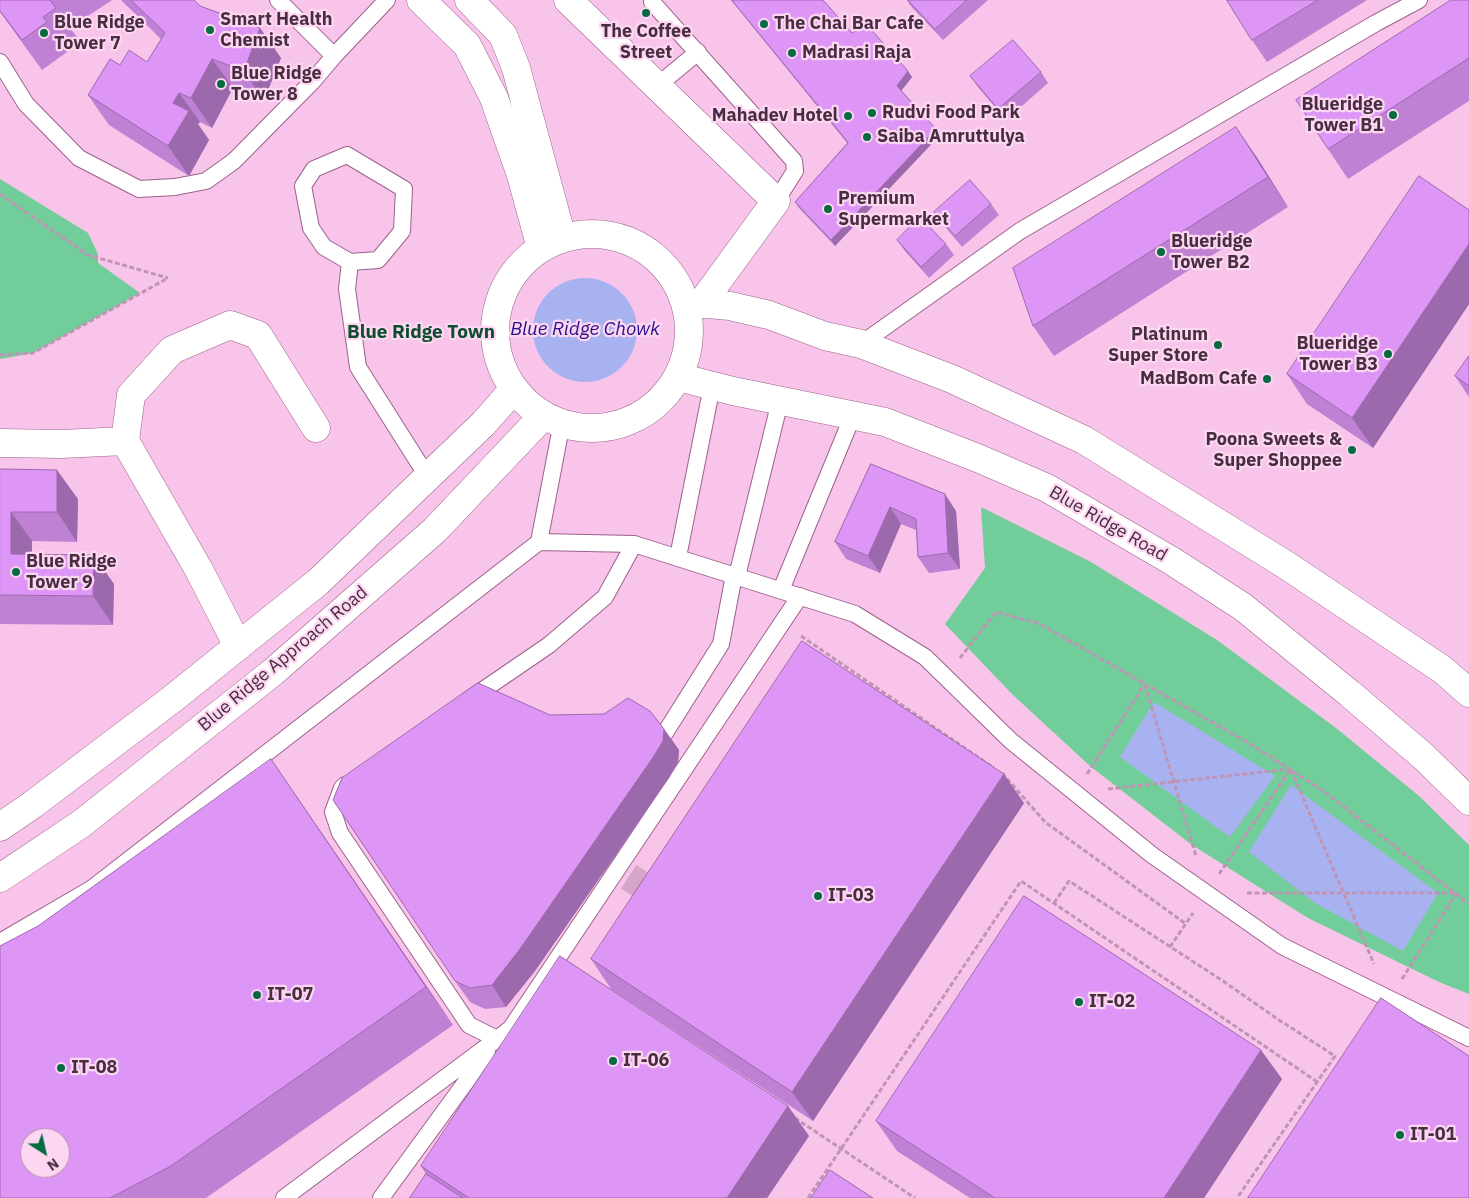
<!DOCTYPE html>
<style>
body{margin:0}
#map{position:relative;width:1469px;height:1198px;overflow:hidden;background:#f8c4e9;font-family:"IBM Plex Sans",sans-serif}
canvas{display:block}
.north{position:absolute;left:20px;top:1128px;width:50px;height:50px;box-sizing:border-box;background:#fdd6f1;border:1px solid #b492aa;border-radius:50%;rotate:145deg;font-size:14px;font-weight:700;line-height:20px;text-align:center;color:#472d40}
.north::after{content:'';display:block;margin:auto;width:18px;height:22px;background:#056a3f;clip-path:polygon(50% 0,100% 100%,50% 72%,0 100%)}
</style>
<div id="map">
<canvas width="1469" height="1198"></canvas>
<div class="north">N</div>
</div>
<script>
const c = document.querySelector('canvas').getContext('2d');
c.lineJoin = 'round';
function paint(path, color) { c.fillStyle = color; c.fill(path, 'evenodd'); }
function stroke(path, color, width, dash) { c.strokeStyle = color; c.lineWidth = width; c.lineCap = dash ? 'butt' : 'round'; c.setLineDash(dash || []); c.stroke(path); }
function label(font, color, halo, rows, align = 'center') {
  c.font = font + ' "IBM Plex Sans",sans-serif'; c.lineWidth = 4.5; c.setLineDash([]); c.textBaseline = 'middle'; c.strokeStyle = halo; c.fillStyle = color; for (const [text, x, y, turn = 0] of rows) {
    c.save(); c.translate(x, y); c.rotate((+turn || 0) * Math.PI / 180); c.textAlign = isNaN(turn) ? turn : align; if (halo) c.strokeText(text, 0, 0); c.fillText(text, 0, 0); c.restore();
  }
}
const green = new Path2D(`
 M0,179L88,233L98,254V263L140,293L33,353L0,359Z
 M981,507L1091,562L1217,640L1336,728L1419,796L1469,845V994L1439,982L1308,918L1192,845L1090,766L1012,694L945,624L985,568Z`);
const water = new Path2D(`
 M533 330a52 52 0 1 1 104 0a52 52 0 1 1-104 0Z
 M1154,702L1275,776L1230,837L1120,757Z
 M1291,785L1438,893L1403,951L1315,903L1249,852Z`);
const minorTunnel = new Path2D(`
 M598,849L609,864L671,904`);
const path = new Path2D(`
 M0,194L88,255L168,278
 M0,355L33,353L168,278
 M801,636L994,768
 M960,658L996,612L1040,624L1252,745L1322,790L1469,904
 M1145,685L1196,856
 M1291,770L1374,964
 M1002,773L1045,822L1186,924
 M1087,774L1144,685
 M1108,789L1290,769
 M1219,874L1290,770
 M1247,893H1456
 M1054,903L1069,881L1223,981L1279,1020L1335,1056L1237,1198
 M1170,947L1193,913
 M1402,979L1456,894
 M795,1118L915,1198
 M808,1198L1021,881L1316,1081`);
const service = new Path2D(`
 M278,0L334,56
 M652,2L794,161L795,171L776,201
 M0,62L26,104L79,158L139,189L175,187L206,181L234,161L312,82L334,56L387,0
 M657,86L698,52
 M350,262L378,260L402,231L404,189L347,155L314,169L303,186L311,228L324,247L350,262L347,289L358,367L427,476
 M861,344L1020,231L1376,23L1419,0
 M539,542L562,422
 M678,557L712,386
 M737,576L780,401
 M781,590L853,415
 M470,699L549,645L605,597L634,544
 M665,733L721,644L734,575
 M345,785L342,788L333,812L340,833L469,1025L497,1039L511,1028L800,596
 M0,942L91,889L539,542L634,544L855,614L925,657L1011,741L1152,855L1282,946L1469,1038
 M284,1198L497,1039
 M381,1198L487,1053`);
const minor = new Path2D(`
 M568,0L776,201L701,304
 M125,441L131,395L172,350L230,325L258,335L316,428
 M0,443L61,444L125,441L199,570L238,646`);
const tertiary = new Path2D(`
 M421,0L467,45L494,98L521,175L541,248
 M469,0L503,35L516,68L562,238
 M495 331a97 97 0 1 1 194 0a97 97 0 1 1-194 0Z
 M686,302L730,306L769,315L825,336L861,344L952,379L1084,440L1286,565L1443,670L1469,693
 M678,377L733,391L885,422L980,459L1047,488L1172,561L1243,607L1349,693L1424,757L1469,801
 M0,827L32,805L171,700L318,582L483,424L514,389
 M0,878L81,824L273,672L435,530L544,415`);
const wall = new Path2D(`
 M0,0H112L70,28L77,37L64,46L67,52L42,70L0,12Z
 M121,0H194L200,6L260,28L281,58L264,100L233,88L212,128L200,122L198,124L209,140L189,176L109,125L88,95L120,65L147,62L161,39Z
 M731,0H823L852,33L912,77L901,91L936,129L940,135L835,246L799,208L795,202L847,143Z
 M907,0H988L943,40L910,5Z
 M1227,0H1367L1267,62L1252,40Z
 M1469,0V101L1348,179L1328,149Z
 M1041,72L1048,83L1006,120L978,87L970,76Z
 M1256,156L1288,207L1054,356L1033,326Z
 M991,204L999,215L962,247L942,223L934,212Z
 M1469,210V304L1373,448L1307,404L1287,374Z
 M897,240L946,244L954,255L929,278L905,251Z
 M1469,356V397L1455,376Z
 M871,464L956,511L960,569L929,573L918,557L916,530L901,524L880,573L846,559L835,542Z
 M0,469L78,499L77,542L32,541V554L114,584L113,625L0,624Z
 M664,729L679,750L678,762L669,778L535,971L506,1007L485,1009L470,1002L455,981Z
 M297,797L453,1025L206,1198H0Z
 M1024,803L813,1121L611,989L591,959Z
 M1282,1079L1204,1198H970L897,1151L876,1121Z
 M788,1106L809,1136L767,1198H410L426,1174L421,1166Z`);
const shadedWall = new Path2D(`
 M260,28L281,58L264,100L244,71Z
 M212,59L233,88L212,128L191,98Z
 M908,71L912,77L901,91L897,86Z
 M179,93L200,122L198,124L209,140L189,176L168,146L173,103Z
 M1236,127L1256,156L1288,207L1268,177Z
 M936,129L940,135L835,246L831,240Z
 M1469,244V304L1373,448L1352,418Z
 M57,470L78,499L77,542L57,512Z
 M945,494L956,511L960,569L948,553Z
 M890,507L901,524L880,573L868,556Z
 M11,512L32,541L31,583L11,554Z
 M94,555L114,584L113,625L93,596Z
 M664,729L679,750L678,762L669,778L535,971L506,1007L492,985Z
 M271,759L453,1025L426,987Z
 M1004,774L1024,803L813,1121L792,1092Z
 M1261,1050L1282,1079L1204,1198H1164Z
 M788,1106L809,1136L767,1198H727Z`);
const building = new Path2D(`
 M0,0H50L56,8L43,17L47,22L22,40L0,11Z
 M131,0H194L200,6L260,28L244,71L212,59L191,98L179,93L173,103L189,111L168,146L88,95L110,59L120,65L129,50L147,62L165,33Z
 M732,0H823L852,33L867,25L908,71L897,86L936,129L831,240L795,202L848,143Z
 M908,0H967L935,29Z
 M1227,0H1318L1252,40Z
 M1451,0H1469V58L1328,149L1296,100Z
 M1013,40L1041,72L998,109L970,76Z
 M1236,127L1268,177L1033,326L1013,268Z
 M1419,176L1469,210V244L1352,418L1287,374Z
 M970,180L991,204L955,236L934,212Z
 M920,217L946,244L921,267L897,240Z
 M1469,356V386L1455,376Z
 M871,464L945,494L948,553L918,557L916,519L890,507L868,556L835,542Z
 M0,469L57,470V512H11V554L94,555L93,596L0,595Z
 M802,641L1004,774L792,1092L591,959Z
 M478,683L550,715L604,714L628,698L650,711L664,729L663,741L654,756L520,949L492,985L470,988L455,981L333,800L342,778Z
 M271,759L426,987L171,1166L110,1198H0V946L38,926ZM30,1138H60V1168H30Z
 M1024,896L1261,1050L1164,1198H995L876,1121Z
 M560,956L788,1106L727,1198H469L421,1166Z
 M1381,998L1469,1056V1198H1248Z
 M830,1170L873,1198H811Z
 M426,1174L463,1198H410Z`);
const markers = [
 [646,13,5,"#056a3f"],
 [764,24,5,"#056a3f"],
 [210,30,5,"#056a3f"],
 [44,33,5,"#056a3f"],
 [792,53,5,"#056a3f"],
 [221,84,5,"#056a3f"],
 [872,113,5,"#056a3f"],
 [1393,115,5,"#056a3f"],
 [848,116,5,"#056a3f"],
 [867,137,5,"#056a3f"],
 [828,209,5,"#056a3f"],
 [1161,252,5,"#056a3f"],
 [1218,345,5,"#056a3f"],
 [1388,354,5,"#056a3f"],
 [1267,379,5,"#056a3f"],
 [1352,450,5,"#056a3f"],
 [16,572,5,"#056a3f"],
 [818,896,5,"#056a3f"],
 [257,995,5,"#056a3f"],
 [1079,1002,5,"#056a3f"],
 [613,1061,5,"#056a3f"],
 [61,1068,5,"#056a3f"],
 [1400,1135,5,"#056a3f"]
];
const poiNames = [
 ["Smart Health",220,20],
 ["Chemist",220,41],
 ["Blue Ridge",54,23],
 ["Tower 7",54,44],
 ["The Chai Bar Cafe",774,24],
 ["The Coffee",646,32,"center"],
 ["Street",646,53,"center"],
 ["Madrasi Raja",802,53],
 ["Blue Ridge",231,74],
 ["Tower 8",231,95],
 ["Blueridge",1383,105,"right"],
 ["Tower B1",1383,126,"right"],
 ["Rudvi Food Park",882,113],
 ["Mahadev Hotel",838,116,"right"],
 ["Saiba Amruttulya",877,137],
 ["Premium",838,199],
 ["Supermarket",838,220],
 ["Blueridge",1171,242],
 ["Tower B2",1171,263],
 ["Platinum",1208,335,"right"],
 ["Super Store",1208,356,"right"],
 ["Blueridge",1378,344,"right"],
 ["Tower B3",1378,365,"right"],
 ["MadBom Cafe",1257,379,"right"],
 ["Poona Sweets &",1342,440,"right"],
 ["Super Shoppee",1342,461,"right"],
 ["Blue Ridge",26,562],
 ["Tower 9",26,583],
 ["IT-03",828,896],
 ["IT-07",267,995],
 ["IT-02",1089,1002],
 ["IT-06",623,1061],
 ["IT-08",71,1068],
 ["IT-01",1410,1135]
];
const streetNames = [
 ["Blue Ridge Road",1108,524,30],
 ["Blue Ridge Approach Road",283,659,-40]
];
const waterNames = [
 ["Blue Ridge Chowk",585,330]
];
const neighbourhoodNames = [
 ["Blue Ridge Town",421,333]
];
paint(green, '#71cd99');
paint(water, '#a8b2f1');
stroke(minorTunnel, '#d5a6c7', 28, [28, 14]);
stroke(service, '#9c628d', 18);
stroke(minor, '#9c628d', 29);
stroke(tertiary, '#9c628d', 29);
stroke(path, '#c094b4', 3, [5, 2.5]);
stroke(service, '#fff', 16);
stroke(minor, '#fff', 28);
stroke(tertiary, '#fff', 28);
paint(wall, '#be81d3');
paint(shadedWall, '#9b69ac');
paint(building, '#dd96f5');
stroke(building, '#9b69ac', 1);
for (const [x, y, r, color] of markers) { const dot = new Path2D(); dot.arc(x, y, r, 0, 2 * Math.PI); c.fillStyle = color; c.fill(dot); stroke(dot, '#fdd6f1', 2); }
label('bold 18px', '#472d40', '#fdd6f1', poiNames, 'left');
label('18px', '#472d40', '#fdd6f1', streetNames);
label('italic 19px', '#27118b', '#fdd6f1', waterNames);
label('bold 19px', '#0d4c2e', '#fdd6f1', neighbourhoodNames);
</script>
